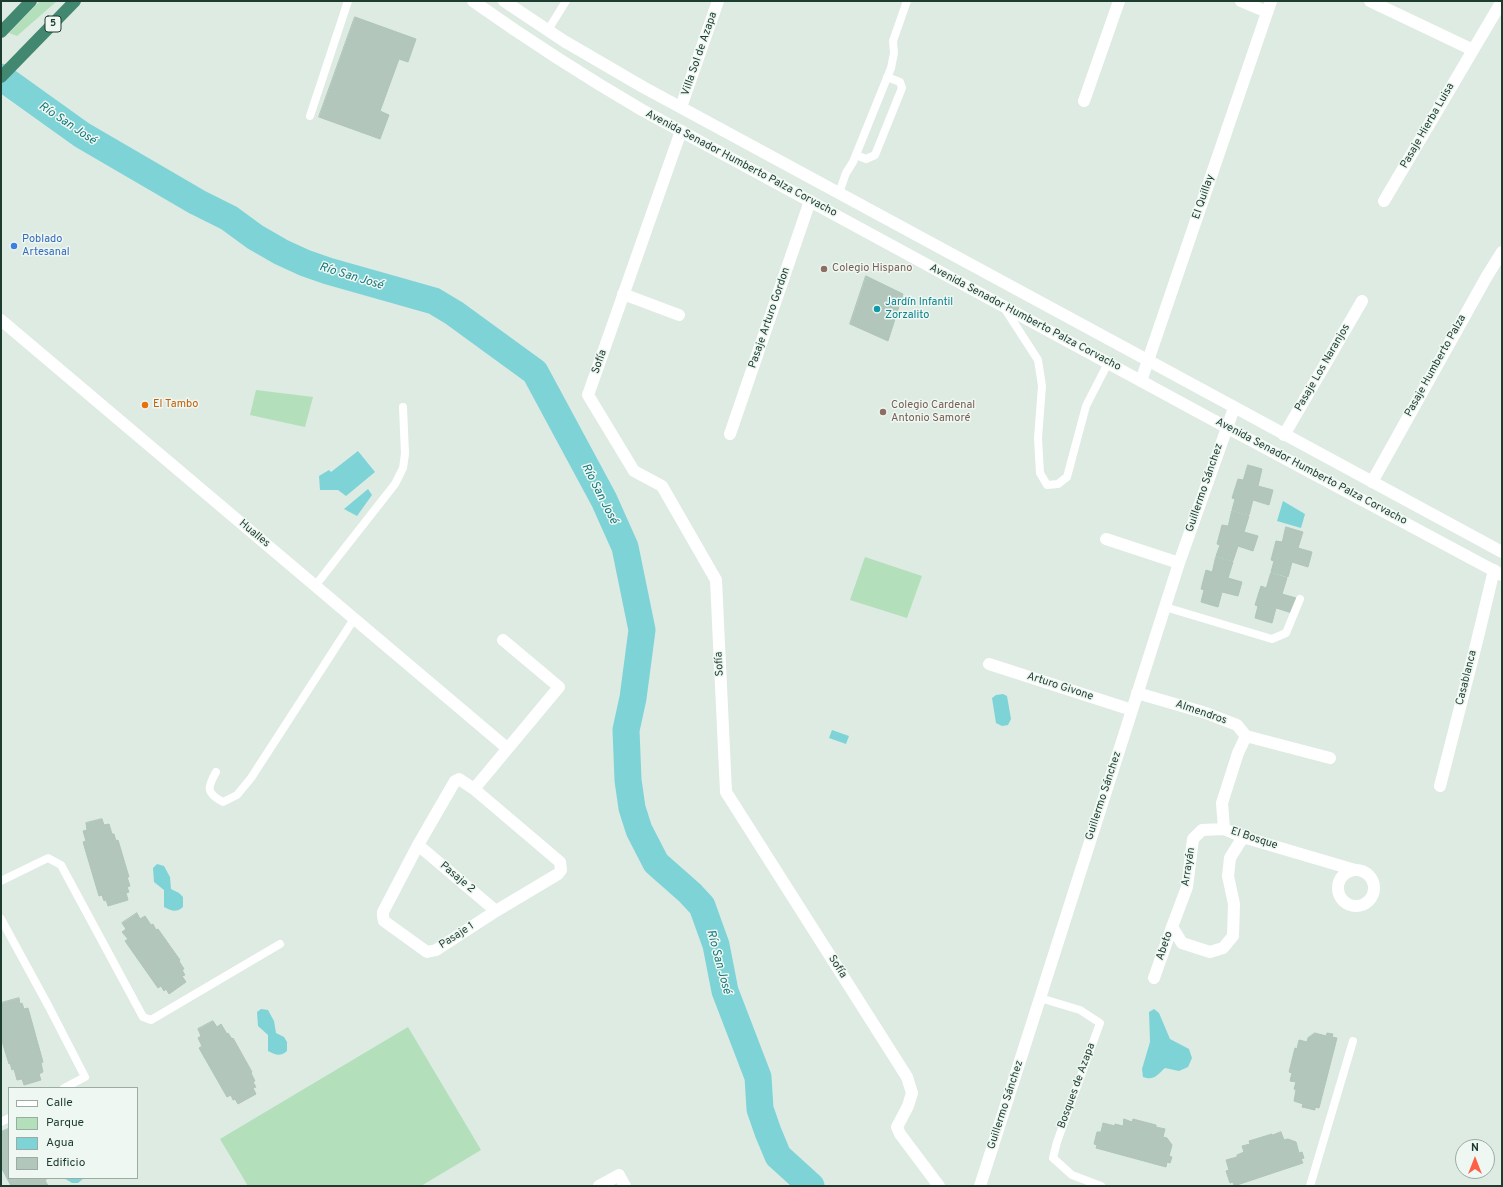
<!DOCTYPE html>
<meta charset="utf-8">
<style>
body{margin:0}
#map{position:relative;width:1503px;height:1187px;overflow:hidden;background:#ddebe3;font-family:Overpass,sans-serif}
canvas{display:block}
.frame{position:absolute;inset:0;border:2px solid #1d3c30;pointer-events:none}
.legend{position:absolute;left:8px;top:1087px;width:130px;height:92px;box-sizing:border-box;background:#eef7f1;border:1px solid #9aaca4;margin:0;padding:5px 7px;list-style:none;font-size:12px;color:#1d3c30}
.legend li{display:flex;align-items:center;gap:8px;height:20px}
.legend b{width:20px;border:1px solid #9aaca4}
.north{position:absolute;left:1455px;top:1139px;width:40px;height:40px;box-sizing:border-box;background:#eef7f1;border:1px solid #9aaca4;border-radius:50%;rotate:0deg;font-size:11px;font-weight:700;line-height:16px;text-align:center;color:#1d3c30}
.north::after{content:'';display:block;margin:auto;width:14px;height:18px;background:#ff5f47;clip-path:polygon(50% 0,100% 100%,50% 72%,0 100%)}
</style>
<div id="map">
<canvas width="1503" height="1187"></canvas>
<div class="frame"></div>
<ul class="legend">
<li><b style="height:5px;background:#fff"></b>Calle</li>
<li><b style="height:11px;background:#b3dfba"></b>Parque</li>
<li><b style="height:11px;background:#7ed3d7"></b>Agua</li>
<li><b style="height:11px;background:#b2c6bc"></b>Edificio</li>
</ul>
<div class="north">N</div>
</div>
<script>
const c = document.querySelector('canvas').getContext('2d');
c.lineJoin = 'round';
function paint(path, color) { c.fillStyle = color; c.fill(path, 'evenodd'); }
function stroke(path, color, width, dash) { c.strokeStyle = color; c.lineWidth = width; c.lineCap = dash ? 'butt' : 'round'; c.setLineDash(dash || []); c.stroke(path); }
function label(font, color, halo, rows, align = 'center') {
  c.font = font + ' Overpass,sans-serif'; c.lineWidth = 3; c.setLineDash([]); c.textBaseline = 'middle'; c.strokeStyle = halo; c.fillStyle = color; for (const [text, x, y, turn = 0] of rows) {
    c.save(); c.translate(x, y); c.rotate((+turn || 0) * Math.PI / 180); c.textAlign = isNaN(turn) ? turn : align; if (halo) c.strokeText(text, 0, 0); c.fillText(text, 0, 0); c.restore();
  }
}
const green = new Path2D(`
 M40,1H57L17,36L9,33Z
 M256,390L313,397L305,427L250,415Z
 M865,557L922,576L907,618L850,600Z
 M408,1027L481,1150L421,1186H248L220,1139Z`);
const water = new Path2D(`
 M358,451L375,472L346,496L338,490H320L319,476L329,470L331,472Z
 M368,489L372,495L357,516L344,509Z
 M1283,501L1305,514L1301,528L1277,521Z
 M1003,694L1007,696L1011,719L1008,725L1002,726L996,723L992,698L996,695Z
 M832,730L849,736L846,744L829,738Z
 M157,864L164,866L170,877L171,889L179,893L183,897V907C176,913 172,911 164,907V890L154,882L153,868Z
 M261,1009L268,1010L274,1021L276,1033L284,1037L287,1042V1051C280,1057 276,1055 268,1051V1035L258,1026L257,1012Z
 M1154,1009L1159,1013L1170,1039L1189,1049L1192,1058L1188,1067L1179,1071L1165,1068C1157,1075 1154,1081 1143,1077L1142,1069L1150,1042L1149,1012Z
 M64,1178H84L78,1183H72Z`);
const river = new Path2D(`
 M1,77L82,135L197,202L229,218L255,237L281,252L305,263L328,271L434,301L454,313L535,372L604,500L625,547L642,630L633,698L626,730L628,780L632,808L639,830L656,863L690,893L702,906L716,945L725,991L758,1077L760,1109L768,1132L778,1156L811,1186`);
const building = new Path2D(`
 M355,17L416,39L408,62L399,59L380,111L389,115L380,139L319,117Z
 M866,276L903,294L888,341L850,324Z
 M1248,465L1262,469L1258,486L1273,490L1269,505L1253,500L1249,515L1232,510L1235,499L1232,498L1238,479L1243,480Z
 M1232,511L1249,516L1244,532L1258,536L1253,551L1238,546L1233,561L1216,556L1220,545L1217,544L1222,525L1228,526Z
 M1286,527L1303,532L1298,548L1312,552L1308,567L1292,562L1288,577L1271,572L1274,561L1271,560L1276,541L1282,542Z
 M1216,557L1233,562L1228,578L1242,582L1238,596L1222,592L1218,607L1201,602L1204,590L1201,589L1206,570L1212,572Z
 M1271,573L1287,578L1282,594L1296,598L1292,613L1276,608L1272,623L1255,618L1258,606L1255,605L1261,586L1266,588Z
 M102,819L104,825L109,824L112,834H114L116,841L118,840L129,877H127L130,886L127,887L129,892L126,893L128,900L108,906L106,900L104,901L102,895L99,896L83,842L86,841L83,831L87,830L86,823Z
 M137,913L140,919L145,916L151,925L153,924L156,930L158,929L180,960L179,961L184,969L182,970L185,975L182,976L186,982L169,994L166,989L164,991L161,986L158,988L125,941L128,939L122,932L126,929L122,923Z
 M19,998L20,1004L22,1003L24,1009L28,1008L43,1062L41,1063L43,1072L39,1074L41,1080L24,1085L22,1079L17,1080L14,1069L12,1070L10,1063L9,1064L1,1038V1003Z
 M213,1021L217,1027L221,1024L227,1034L228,1033L232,1039L233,1038L252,1072L251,1073L255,1081L253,1082L256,1087L253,1088L256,1094L238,1104L235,1099L233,1100L231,1095L227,1097L199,1048L202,1046L198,1038L201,1036L198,1029Z
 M1315,1033L1326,1036L1327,1033L1333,1034L1332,1037L1337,1038L1319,1108L1315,1107V1110L1302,1107L1303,1104L1294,1101L1296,1090L1294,1089L1296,1082L1290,1081L1292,1073L1289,1072L1295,1048L1297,1049L1299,1040L1307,1042L1308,1038Z
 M1124,1119L1132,1122L1133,1119L1156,1125V1127L1165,1129L1163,1137L1167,1138L1172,1145L1169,1156L1172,1157L1170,1163L1167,1162L1166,1167L1096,1148L1097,1145L1094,1144L1097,1132H1101L1103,1123L1115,1126V1124L1123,1126Z
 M8,1129L9,1178H46L47,1179L45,1180L48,1186H11L1,1167V1132Z
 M1281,1132L1284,1140L1288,1139L1296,1142L1299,1153L1302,1152L1304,1158L1301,1159L1303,1163L1234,1186L1233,1182L1230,1183L1226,1171L1229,1170L1226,1160L1237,1157V1155L1244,1152L1242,1146L1250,1144L1249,1141L1272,1134V1135Z`);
const service = new Path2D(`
 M548,30L566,1
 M310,116L348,1
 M856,155L866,159L875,155L902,88L900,82L887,77
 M839,193L846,173L853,162L891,68L894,53L893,41L907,1
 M1005,309L1038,360L1042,386L1038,438L1040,473L1047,485L1058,484L1067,477L1086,406L1108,363
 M315,586L395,484L403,468L405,454L403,407
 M1165,607L1272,639L1286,633L1300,599
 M216,772C207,788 206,793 223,802L237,795L251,778L354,619
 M1,881L48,858L61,865L143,1017L151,1020L280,944
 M1,919L49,1007L85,1077L64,1088
 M1040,998L1080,1010L1100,1023L1057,1142L1053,1158L1072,1175L1101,1186
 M1,1122L9,1118
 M1310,1186L1353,1041`);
const minor = new Path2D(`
 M1241,1L1267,12
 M1370,1L1473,50
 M1084,101L1119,1
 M681,107L718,1
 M681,131L588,395L634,471L662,486L716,580L726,792L907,1077L912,1093L908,1106L897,1127L900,1134L939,1186
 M1384,201L1502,1
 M623,294L679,315
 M1,320L507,748
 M730,434L810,201
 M1284,435L1362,301
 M1372,482L1487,276L1502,252
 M1106,539L1179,563
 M989,664L1132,710
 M1137,693L1206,713L1237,725L1246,736L1330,758
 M1246,736L1238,753L1222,803L1224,829L1243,837L1355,870
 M459,779L474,789L560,862L561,870L558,874L496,911L436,950L427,952L384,921L383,916V912L418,845L455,781Z
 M1440,786L1477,641L1494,570
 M474,789L559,687L503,640
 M418,845L496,911
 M1338 888a18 18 0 1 1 36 0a18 18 0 1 1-36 0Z
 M1172,927L1182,943L1210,952L1223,948L1233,936L1234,904L1228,876L1230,858L1243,837
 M1154,978L1172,927L1187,887L1193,839L1202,830L1224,829
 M599,1186L619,1175L625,1186
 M980,1186L1179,563L1234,408`);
const tertiary = new Path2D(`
 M1141,381L1271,1`);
const secondary = new Path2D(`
 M473,1C528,40 584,76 642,110L1200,413L1502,575
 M504,1L564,41L643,87L1502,552`);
const trunk = new Path2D(`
 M1,32L31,1
 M1,77L75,1`);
const markers = [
 [14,246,4,"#3f7fe0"],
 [824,269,4,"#8d6e63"],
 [877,309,4,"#0f9aa8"],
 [145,405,4,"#e8710a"],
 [883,412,4,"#8d6e63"]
];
const shields = [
 [53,24,16]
];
const shieldNames = [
 ["5",53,24]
];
const streetNames = [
 ["Villa Sol de Azapa",700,54,-71],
 ["Pasaje Hierba Luisa",1428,126,-60],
 ["Avenida Senador Humberto Palza Corvacho",741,164,28],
 ["El Quillay",1204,197,-71],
 ["Pasaje Arturo Gordon",770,318,-71],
 ["Avenida Senador Humberto Palza Corvacho",1025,318,28],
 ["Sofía",600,362,-71],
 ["Pasaje Humberto Palza",1436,366,-61],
 ["Pasaje Los Naranjos",1323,368,-60],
 ["Avenida Senador Humberto Palza Corvacho",1311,472,28],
 ["Guillermo Sánchez",1205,488,-71],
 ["Hualles",254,534,40],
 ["Sofía",720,664,-93],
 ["Casablanca",1467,678,-76],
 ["Arturo Givone",1060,687,18],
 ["Almendros",1201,713,19],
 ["Guillermo Sánchez",1104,796,-72],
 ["El Bosque",1254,839,18],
 ["Arrayán",1189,867,-81],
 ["Pasaje 2",457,878,40],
 ["Pasaje 1",457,936,-33],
 ["Abeto",1165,946,-71],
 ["Sofía",837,967,57],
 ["Bosques de Azapa",1077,1086,-70],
 ["Guillermo Sánchez",1006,1105,-72]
];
const shopNames = [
 ["Poblado",22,240],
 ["Artesanal",22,253]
];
const educationNames = [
 ["Colegio Hispano",832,269],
 ["Colegio Cardenal",891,406],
 ["Antonio Samoré",891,419]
];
const cultureNames = [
 ["Jardín Infantil",885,303],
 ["Zorzalito",885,316]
];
const foodNames = [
 ["El Tambo",153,405]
];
const waterNames = [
 ["Río San José",67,124,34],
 ["Río San José",351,277,17],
 ["Río San José",599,494,63],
 ["Río San José",718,962,75]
];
paint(green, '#b3dfba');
paint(water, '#7ed3d7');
stroke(river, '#7ed3d7', 27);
paint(building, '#b2c6bc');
stroke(building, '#afc5b9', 1);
stroke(service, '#fff', 8);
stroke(minor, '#fff', 12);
stroke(tertiary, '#fff', 12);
stroke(secondary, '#fff', 12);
stroke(trunk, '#428870', 12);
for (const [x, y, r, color] of markers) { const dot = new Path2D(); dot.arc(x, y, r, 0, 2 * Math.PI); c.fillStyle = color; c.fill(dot); stroke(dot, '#eef7f1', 1.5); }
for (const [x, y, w] of shields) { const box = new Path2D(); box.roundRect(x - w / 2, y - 8, w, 16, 3); c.fillStyle = '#eef7f1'; c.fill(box); stroke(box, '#1d3c30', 1); }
label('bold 10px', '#1d3c30', null, shieldNames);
label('11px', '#1d3c30', '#eef7f1', streetNames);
label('11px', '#366cbe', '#eef7f1', shopNames, 'left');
label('11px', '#785e54', '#eef7f1', educationNames, 'left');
label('11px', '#0d838f', '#eef7f1', cultureNames, 'left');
label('11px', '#c56008', '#eef7f1', foodNames, 'left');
label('italic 12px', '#12777d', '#eef7f1', waterNames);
</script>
